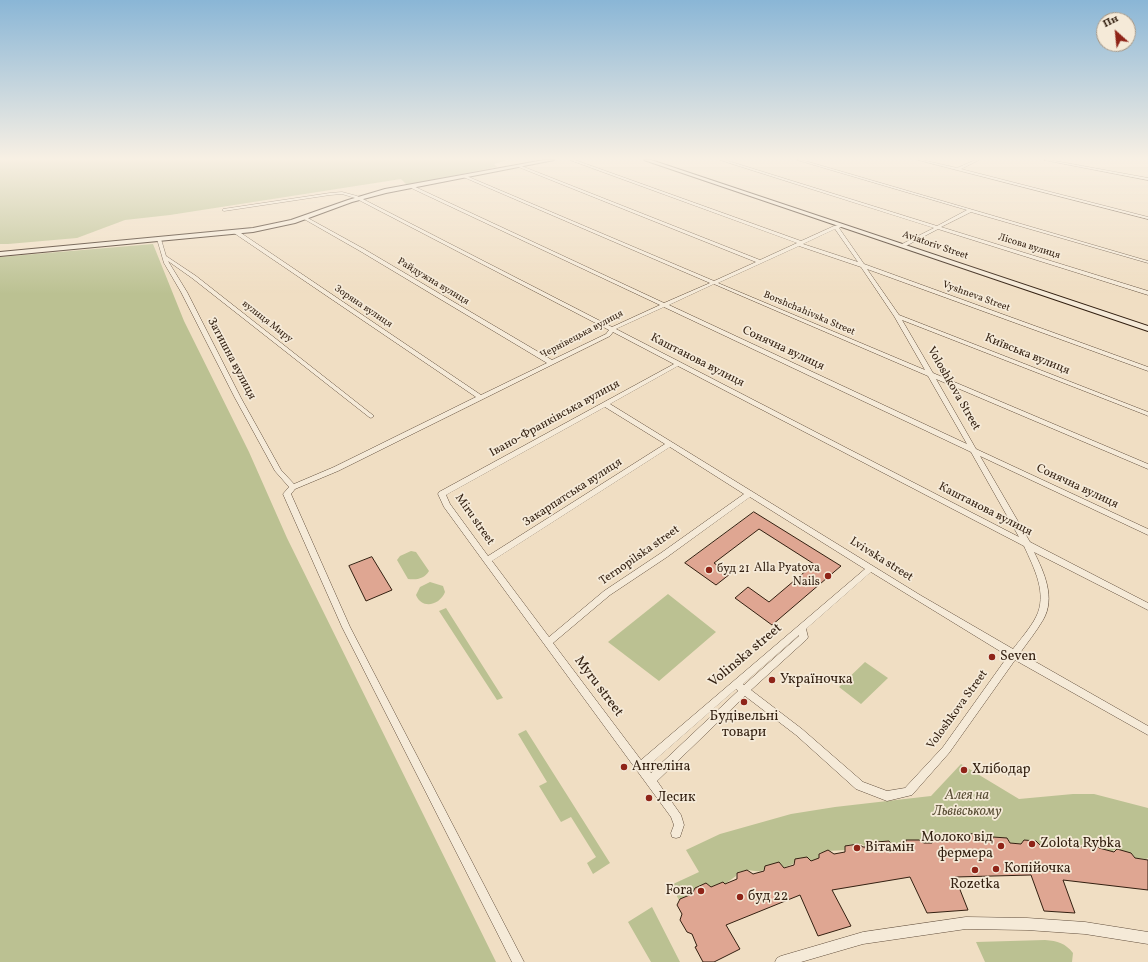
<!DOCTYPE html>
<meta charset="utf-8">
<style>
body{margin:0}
#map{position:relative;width:1148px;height:962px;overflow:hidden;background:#f0dec3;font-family:Vollkorn,serif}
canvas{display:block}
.north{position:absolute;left:1096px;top:12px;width:40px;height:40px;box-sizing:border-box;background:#f5ead8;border:1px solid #a79988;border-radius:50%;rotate:333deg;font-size:11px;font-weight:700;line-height:16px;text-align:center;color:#321f10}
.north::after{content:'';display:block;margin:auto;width:14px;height:18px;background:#8f2418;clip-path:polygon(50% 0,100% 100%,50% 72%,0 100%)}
</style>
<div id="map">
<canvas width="1148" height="962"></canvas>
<div class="north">Пн</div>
</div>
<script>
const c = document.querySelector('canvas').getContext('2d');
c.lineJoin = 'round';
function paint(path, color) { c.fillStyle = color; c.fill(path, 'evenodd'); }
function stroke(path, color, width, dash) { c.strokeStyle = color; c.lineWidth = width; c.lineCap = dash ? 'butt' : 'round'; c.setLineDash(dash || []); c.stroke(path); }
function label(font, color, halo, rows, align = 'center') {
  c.font = font + ' Vollkorn,serif'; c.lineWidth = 3.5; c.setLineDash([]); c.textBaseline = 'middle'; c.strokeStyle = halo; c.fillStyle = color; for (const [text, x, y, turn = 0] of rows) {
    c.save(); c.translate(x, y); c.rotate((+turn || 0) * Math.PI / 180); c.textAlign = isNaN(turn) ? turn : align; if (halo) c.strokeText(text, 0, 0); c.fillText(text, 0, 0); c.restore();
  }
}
const green = new Path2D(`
 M0,160H508L494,164L497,167L407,185L401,179L170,215L125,220L77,238L8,244H0Z
 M153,244L184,321L249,452L287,538L496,962H0V257Z
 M411,551L416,552L429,571C424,579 417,580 408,579L397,560L400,556Z
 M430,582L443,586L445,592C440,605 422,610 416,595L420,587Z
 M668,594L716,632L659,681L608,642Z
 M446,608L503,698L497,700L439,611Z
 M865,662L888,678L861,704L839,687Z
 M526,730L610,863L593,874L587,863L596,857L571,817L561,822L539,786L547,782L518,734Z
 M961,764L1019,799L1073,794H1094L1148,808V858L1146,859L1135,858L1131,853L1114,850L1111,852L1099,848L1096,844L1084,843L1080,846L1075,845L1074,847L1064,844L1040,845L1036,841L1024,840L1021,844L978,839L974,835L963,834L960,838H954V840L934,838L932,843L923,844L907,841L905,845L894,846L888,843C879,846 869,849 861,844L847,845V850L827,851L819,853V858L811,861L807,857L795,860L793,864L783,868H766C760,874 754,870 747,870C744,870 740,872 737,873L736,876L725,884L723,882L711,887L706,883L695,888L692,894L679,900L671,885L699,872L686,850L720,834L791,814L835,807L931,796Z
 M652,907L680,962H651L628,922Z
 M1045,940C1058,941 1065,943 1073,953L1072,962H985L976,942Z`);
const building = new Path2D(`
 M754,512L841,566L772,625L735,598L748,587L769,602L814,564L759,529L714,563L730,574L716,585L685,563Z
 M372,557L392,590L366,601L349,566Z
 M973,834L978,839L992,841L993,837L1007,838L1010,843L1021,844L1024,840L1036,841L1040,845L1056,846L1063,843H1071L1077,847H1084L1085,842L1097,845L1099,848L1114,852L1117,849L1131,853L1135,858L1148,860V890L1063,880L1075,913L1044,911L1031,875L955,877L968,910L927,913L910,877L832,890L851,926L818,936L800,895L726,925L740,949L714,962H703L695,947L697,946L692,934L687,932L680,920L682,914L677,905L680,899L692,894L695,888L706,883L711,887L723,882L725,884L737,879V873L747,870L753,874L764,871L765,866L779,862L784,868L794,865L795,859L807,857L811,861L819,858V854L828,850L834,854L845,852V846L858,844L863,847H874L876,842L889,841L892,845H905L906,840H919L924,843H932L934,838L945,837L949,840H958L959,835Z`);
const street = new Path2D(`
 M570,160H575L801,241L834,226L843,224V226L839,228L864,264L1148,367V371L867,269L899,315L1148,412V416L1146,415L902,320L933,373L1148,464V469L936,379L976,449L1148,529V535L980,456L1030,542L1148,603V610L1034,552C1044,572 1056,598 1043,620C1036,632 1027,643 1020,653L1148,726V735L1015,660L949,753L912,795L887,801L856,789L796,735L745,696L657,781L681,815L684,825L680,837L676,838L672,837L671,833L674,825L671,817L484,562L444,507L438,494L439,492L674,364L613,332L610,336L338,471L295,489L291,494L350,627L524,962H512L342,627L283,494L289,487L275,471L235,398L181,292L164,263L157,239L159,238L161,239L166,256L196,276L374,416L371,418L369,417L192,278L168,261L187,292L241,398L281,470L294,484L334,467L476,397L234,233V231H238L481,395L547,363L360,251L304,219V217H306L364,249L552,360L606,334L609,330L355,198L342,194L330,195L224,211L222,210L223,209L330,193L342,192L357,196L612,327L660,305L409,187V185H411L664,303L710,283L461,176L464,175L714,281L756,262L516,166L519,165L760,260L797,243ZM835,229L858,262L803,244ZM799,246L861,267L894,316L925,370L718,283ZM714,284L928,376L967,444L669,305ZM664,307L971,452L1019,537L616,329ZM678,366L1024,546C1034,568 1048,594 1036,617C1031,627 1020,640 1013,649L920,595L610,404ZM605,407L665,444L488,556L450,504L446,495ZM670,447L744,494L661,553L604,591L549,637L492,561ZM750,497L865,569L641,760L553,643L610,595L667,557ZM871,572L1008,656L943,747L905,788L887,791L863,782L802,729L751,690L807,639L808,637L806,629ZM799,635V636L744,685L743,684ZM736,689L738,691L651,773L647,767Z
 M720,160H725L937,226L967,210L797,160H802L1148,261V263L971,212L941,227L1148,291V295L938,229L904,247H900V245L934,228Z
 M918,160H923L957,168L975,160H979L961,169L1148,217V219Z
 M1044,160H1050L1148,178V180Z
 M966,917L1027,918L1085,922L1148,932V944L1085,934L1027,930L966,929L863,944L801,962H775L777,958L781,956L863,932Z`);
const secondary = new Path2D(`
 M544,160H554L386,193L352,202L295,223L253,232L0,256V252L253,228L291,220L348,200L385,189Z
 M644,160H651L1148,326V331Z`);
const markers = [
 [709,570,4,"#8f2418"],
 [828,576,4,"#8f2418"],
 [992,657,4,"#8f2418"],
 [772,680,4,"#8f2418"],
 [744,702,4,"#8f2418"],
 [624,767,4,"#8f2418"],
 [964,770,4,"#8f2418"],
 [649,798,4,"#8f2418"],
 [1032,844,4,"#8f2418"],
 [1001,846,4,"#8f2418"],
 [857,848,4,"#8f2418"],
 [996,869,4,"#8f2418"],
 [975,870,4,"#8f2418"],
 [701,891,4,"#8f2418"],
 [740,897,4,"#8f2418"]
];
const farStreetnames = [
 ["Aviatoriv Street",935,246,19],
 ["Лісова вулиця",1029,247,17],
 ["Райдужна вулиця",433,282,31],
 ["Vyshneva Street",976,297,20],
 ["Зоряна вулиця",363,307,34],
 ["Borshchahivska Street",809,314,23],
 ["вулиця Миру",267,322,38],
 ["Чернівецька вулиця",582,335,-28]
];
const streetNames = [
 ["Сонячна вулиця",783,349,25],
 ["Київська вулиця",1027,355,22],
 ["Затишна вулиця",231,359,62],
 ["Каштанова вулиця",697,361,27],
 ["Voloshkova Street",953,389,60],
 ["Івано-Франківська вулиця",555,419,-29],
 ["Сонячна вулиця",1077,487,25],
 ["Закарпатська вулиця",573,493,-33],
 ["Каштанова вулиця",985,510,27],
 ["Miru street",474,520,55],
 ["Ternopilska street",640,556,-35],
 ["Lvivska street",881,560,32],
 ["Voloshkova Street",958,710,-54]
];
const poiNames = [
 ["Alla Pyatova",820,569],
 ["Nails",820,583],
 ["буд 21",717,570,"left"]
];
const nearStreetnames = [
 ["Volinska street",746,656,-40],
 ["Myru street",598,687,53]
];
const nearPoinames = [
 ["Seven",1000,657],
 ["Україночка",780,680],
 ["Будівельні",744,717,"center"],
 ["товари",744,733,"center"],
 ["Ангеліна",632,767],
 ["Хлібодар",972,770],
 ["Лесик",657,798],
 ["Молоко від",993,838,"right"],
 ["фермера",993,854,"right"],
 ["Zolota Rybka",1040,844],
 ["Вітамін",865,848],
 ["Копійочка",1004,869],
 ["Rozetka",975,885,"center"],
 ["Fora",693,891,"right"],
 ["буд 22",748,897]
];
const nearParknames = [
 ["Алея на",967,796],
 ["Львівському",967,812]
];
paint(green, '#bbc192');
paint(building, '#dfa692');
stroke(building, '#321f10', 1);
stroke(street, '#624f3d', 1);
stroke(secondary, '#321f10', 2);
paint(street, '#f5ead8');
paint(secondary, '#f5ead8');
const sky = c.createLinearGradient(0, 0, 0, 294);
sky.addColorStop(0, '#8ab6d6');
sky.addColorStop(0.54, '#f8f0e4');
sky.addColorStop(1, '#f8f0e400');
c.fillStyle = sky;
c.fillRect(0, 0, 1148, 294);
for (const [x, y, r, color] of markers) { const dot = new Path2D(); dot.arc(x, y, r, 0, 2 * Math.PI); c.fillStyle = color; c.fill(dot); stroke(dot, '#f5ead8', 1.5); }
label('10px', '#321f10', '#f5ead8', farStreetnames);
label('12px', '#321f10', '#f5ead8', streetNames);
label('12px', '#321f10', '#f5ead8', poiNames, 'right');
label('14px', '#321f10', '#f5ead8', nearStreetnames);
label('14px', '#321f10', '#f5ead8', nearPoinames, 'left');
label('italic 14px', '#5b5037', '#f5ead8', nearParknames);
</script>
